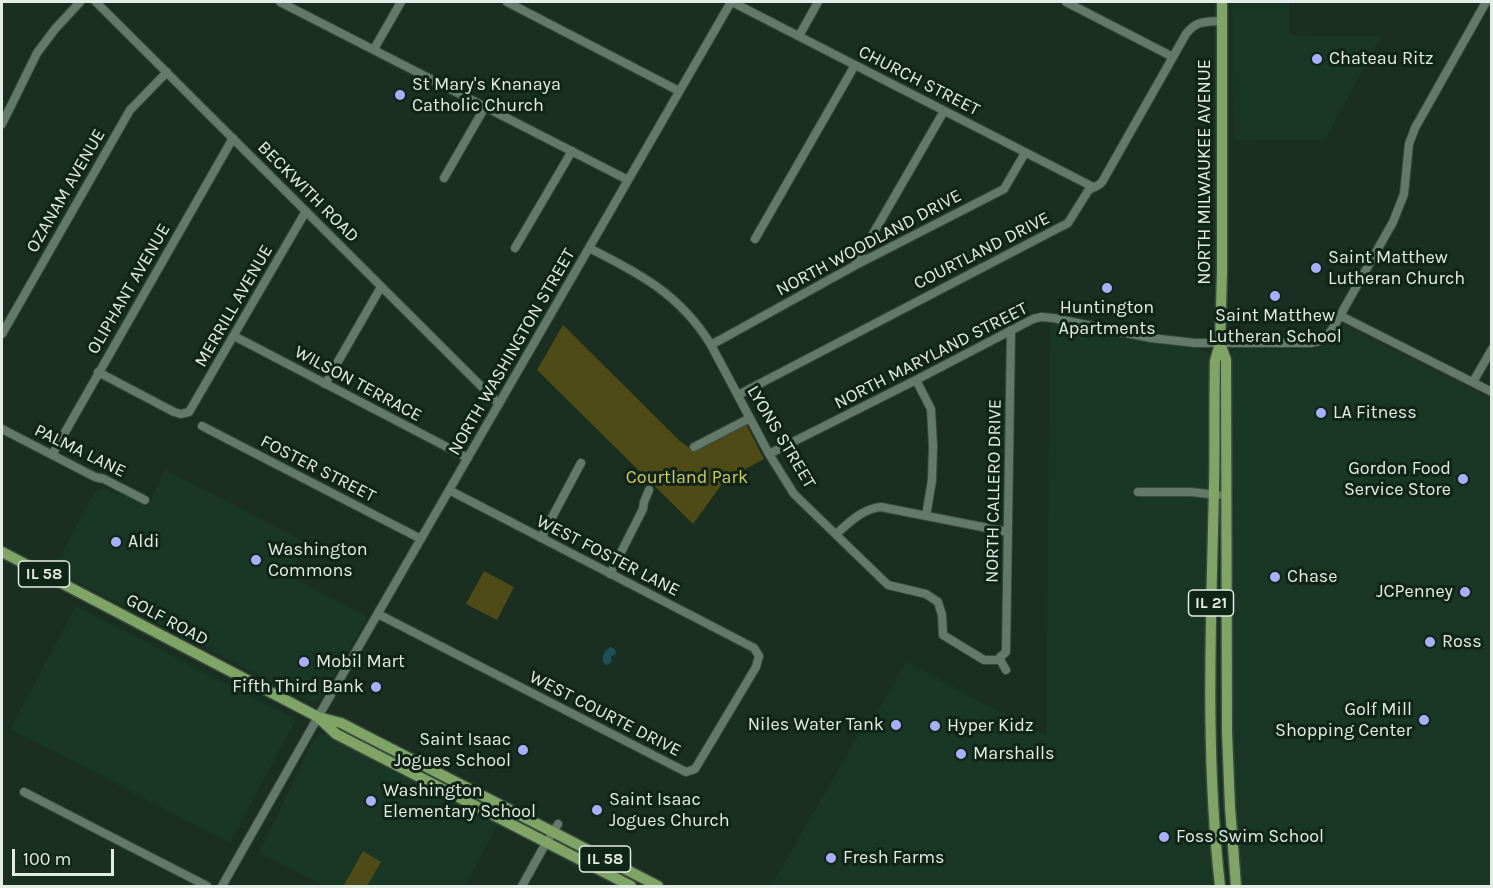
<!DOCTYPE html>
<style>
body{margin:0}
#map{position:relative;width:1493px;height:888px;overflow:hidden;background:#1a2e21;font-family:Karla,sans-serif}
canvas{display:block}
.frame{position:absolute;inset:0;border:3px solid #e2eee5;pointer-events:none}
.scale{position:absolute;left:12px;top:849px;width:102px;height:27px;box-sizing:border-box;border:3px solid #e2eee5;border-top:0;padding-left:8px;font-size:18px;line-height:21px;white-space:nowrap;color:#e2eee5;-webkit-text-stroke:4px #102418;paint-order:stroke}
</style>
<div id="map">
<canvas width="1493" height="888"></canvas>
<div class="frame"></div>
<div class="scale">100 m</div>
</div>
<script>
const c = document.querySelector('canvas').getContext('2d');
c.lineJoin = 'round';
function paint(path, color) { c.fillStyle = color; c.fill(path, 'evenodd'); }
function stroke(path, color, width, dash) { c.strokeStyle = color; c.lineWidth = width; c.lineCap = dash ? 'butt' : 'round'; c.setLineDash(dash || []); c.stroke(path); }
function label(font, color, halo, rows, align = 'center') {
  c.font = font + ' Karla,sans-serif'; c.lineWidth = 6; c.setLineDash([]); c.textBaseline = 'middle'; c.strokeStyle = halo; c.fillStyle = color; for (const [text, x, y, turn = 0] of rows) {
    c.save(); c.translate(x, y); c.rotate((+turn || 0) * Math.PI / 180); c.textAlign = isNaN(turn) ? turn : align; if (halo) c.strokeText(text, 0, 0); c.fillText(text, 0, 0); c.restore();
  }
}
const built = new Path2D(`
 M1232,2H1289V35L1381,36L1325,140L1233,141Z
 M1050,323L1151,342L1199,349L1208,352L1211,356V452L1206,581L1204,736L1208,816L1214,886H771L863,727L868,729L906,662L1046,735Z
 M1343,326H1348L1491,398V886H1242L1234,789L1230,573L1233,536L1230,482V357L1233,350L1248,348L1313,349L1326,345Z
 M165,469L307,543L289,574V576L368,617L322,697L319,700L313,702L302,698L50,568L56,558L59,559L91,498L97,491L103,488L118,495L119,492L148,507Z
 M76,606L296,719L230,843L10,729Z
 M323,734H329L499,822L465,886H324L259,853L312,742L318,735Z`);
const green = new Path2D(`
 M563,325L680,441L694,451L746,424L764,459L725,480L693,524L537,370Z
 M484,571L514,587L497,620L466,604Z
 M363,851L381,862L367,886H347L344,885Z`);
const water = new Path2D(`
 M610,647L615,649L616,654L611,657L612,661L609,664L606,665L603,662C602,655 604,651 610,647Z`);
const minor = new Path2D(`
 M96,2L499,404
 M280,2L628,180
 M507,2L679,91
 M732,2L1093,187
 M1066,2L1173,57
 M799,36L818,2
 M374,49L401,2
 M2,124L37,53L55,29L80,2
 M444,178L485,107
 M755,239L855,65
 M515,248L572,151
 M589,248C639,273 681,295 711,345L769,454L794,494L888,585L926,594L938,602L942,615L943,635L984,660H997L1006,652L1011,330
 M855,265L944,111
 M1341,316L1492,392
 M2,334L130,110L167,72
 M234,336L468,458
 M711,345L854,266L1004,189L1025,153
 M98,372L174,412L181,414L189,412L306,211
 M916,380L931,409L933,446L932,480L926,516
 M1473,382L1492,349
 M325,384L381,287
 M738,395L1068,223L1088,191C1092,187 1098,187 1102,182L1186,34C1197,20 1206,22 1222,21
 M202,426L421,539
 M2,429L95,477L104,479L145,500
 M694,447L750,418
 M769,454L916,380L1033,319L1041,317L1053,318L1151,338L1195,343H1311L1320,341L1328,335L1333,328L1393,222L1404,194L1409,144L1415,128L1486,2
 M52,455L233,138
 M1138,492H1191L1218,495
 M836,534C850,522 862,509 881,507L1008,532
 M541,538L581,463
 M610,574L643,509L644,502L649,490
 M378,614L686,772L695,769L756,667L759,656L754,648L449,490
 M999,658L1006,670
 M24,792L207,886
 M222,886L318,717L731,2
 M522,886L542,850L558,824`);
const major = new Path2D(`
 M1220,343L1226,360L1227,732L1230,807L1236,886
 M2,552L318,717L341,723L658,886
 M320,719L336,734L631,886
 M1220,886C1205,754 1211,622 1214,489C1215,446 1214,403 1215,361L1220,343L1222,273V2`);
const markers = [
 [1317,59,6,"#a8b0fc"],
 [400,95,6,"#a8b0fc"],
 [1316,268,6,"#a8b0fc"],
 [1107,288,6,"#a8b0fc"],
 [1275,296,6,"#a8b0fc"],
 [1321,413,6,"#a8b0fc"],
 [1463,479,6,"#a8b0fc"],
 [116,542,6,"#a8b0fc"],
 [256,560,6,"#a8b0fc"],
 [1275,577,6,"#a8b0fc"],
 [1465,592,6,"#a8b0fc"],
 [1430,642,6,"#a8b0fc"],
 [304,662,6,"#a8b0fc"],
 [376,687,6,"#a8b0fc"],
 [1424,720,6,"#a8b0fc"],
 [896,725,6,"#a8b0fc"],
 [935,726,6,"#a8b0fc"],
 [523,750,6,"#a8b0fc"],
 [961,754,6,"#a8b0fc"],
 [371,801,6,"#a8b0fc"],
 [597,810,6,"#a8b0fc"],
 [1164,837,6,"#a8b0fc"],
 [831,858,6,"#a8b0fc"]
];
const shields = [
 [44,574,51],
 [1211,603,45],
 [605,859,51]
];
const shieldNames = [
 ["IL 58",44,574],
 ["IL 21",1211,603],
 ["IL 58",605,859]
];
const poiNames = [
 ["Chateau Ritz",1329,59],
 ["St Mary's Knanaya",412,85],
 ["Catholic Church",412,106],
 ["Saint Matthew",1328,258],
 ["Lutheran Church",1328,279],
 ["Huntington",1107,308,"center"],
 ["Apartments",1107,329,"center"],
 ["Saint Matthew",1275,316,"center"],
 ["Lutheran School",1275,337,"center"],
 ["LA Fitness",1333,413],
 ["Gordon Food",1451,469,"right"],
 ["Service Store",1451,490,"right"],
 ["Aldi",128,542],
 ["Washington",268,550],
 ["Commons",268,571],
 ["Chase",1287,577],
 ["JCPenney",1453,592,"right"],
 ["Ross",1442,642],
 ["Mobil Mart",316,662],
 ["Fifth Third Bank",364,687,"right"],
 ["Golf Mill",1412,710,"right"],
 ["Shopping Center",1412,731,"right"],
 ["Niles Water Tank",884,725,"right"],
 ["Hyper Kidz",947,726],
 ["Saint Isaac",511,740,"right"],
 ["Jogues School",511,761,"right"],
 ["Marshalls",973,754],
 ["Washington",383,791],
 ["Elementary School",383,812],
 ["Saint Isaac",609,800],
 ["Jogues Church",609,821],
 ["Foss Swim School",1176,837],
 ["Fresh Farms",843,858]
];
const streetNames = [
 ["CHURCH STREET",919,81,27],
 ["NORTH MILWAUKEE AVENUE",1205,172,-90],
 ["OZANAM AVENUE",66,191,-60],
 ["BECKWITH ROAD",308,192,45],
 ["NORTH WOODLAND DRIVE",869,243,-28],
 ["COURTLAND DRIVE",982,251,-27],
 ["OLIPHANT AVENUE",129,289,-60],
 ["MERRILL AVENUE",234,306,-60],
 ["NORTH WASHINGTON STREET",512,352,-60],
 ["NORTH MARYLAND STREET",931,356,-27],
 ["WILSON TERRACE",358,384,28],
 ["LYONS STREET",781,437,59],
 ["PALMA LANE",80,451,26],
 ["FOSTER STREET",318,469,27],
 ["NORTH CALLERO DRIVE",994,491,-89],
 ["WEST FOSTER LANE",608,556,27],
 ["GOLF ROAD",167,620,28],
 ["WEST COURTE DRIVE",605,714,27]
];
const parkNames = [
 ["Courtland Park",687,478]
];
paint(built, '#1a3625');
paint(green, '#4f4b16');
paint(water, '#1a5258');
stroke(minor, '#394a3f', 10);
stroke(major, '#394a3f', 13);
stroke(minor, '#637a6a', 8);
stroke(major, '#7fa465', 10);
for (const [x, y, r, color] of markers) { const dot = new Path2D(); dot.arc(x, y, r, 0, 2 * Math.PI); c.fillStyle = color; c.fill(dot); stroke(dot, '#102418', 2); }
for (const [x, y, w] of shields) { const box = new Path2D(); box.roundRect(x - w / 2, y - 13, w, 26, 4.5); c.fillStyle = '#102418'; c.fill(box); stroke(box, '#e2eee5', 1.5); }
label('bold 16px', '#e2eee5', null, shieldNames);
label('18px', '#e2eee5', '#102418', poiNames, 'left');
label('18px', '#e2eee5', '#102418', streetNames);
label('18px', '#d1cb64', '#102418', parkNames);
</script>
